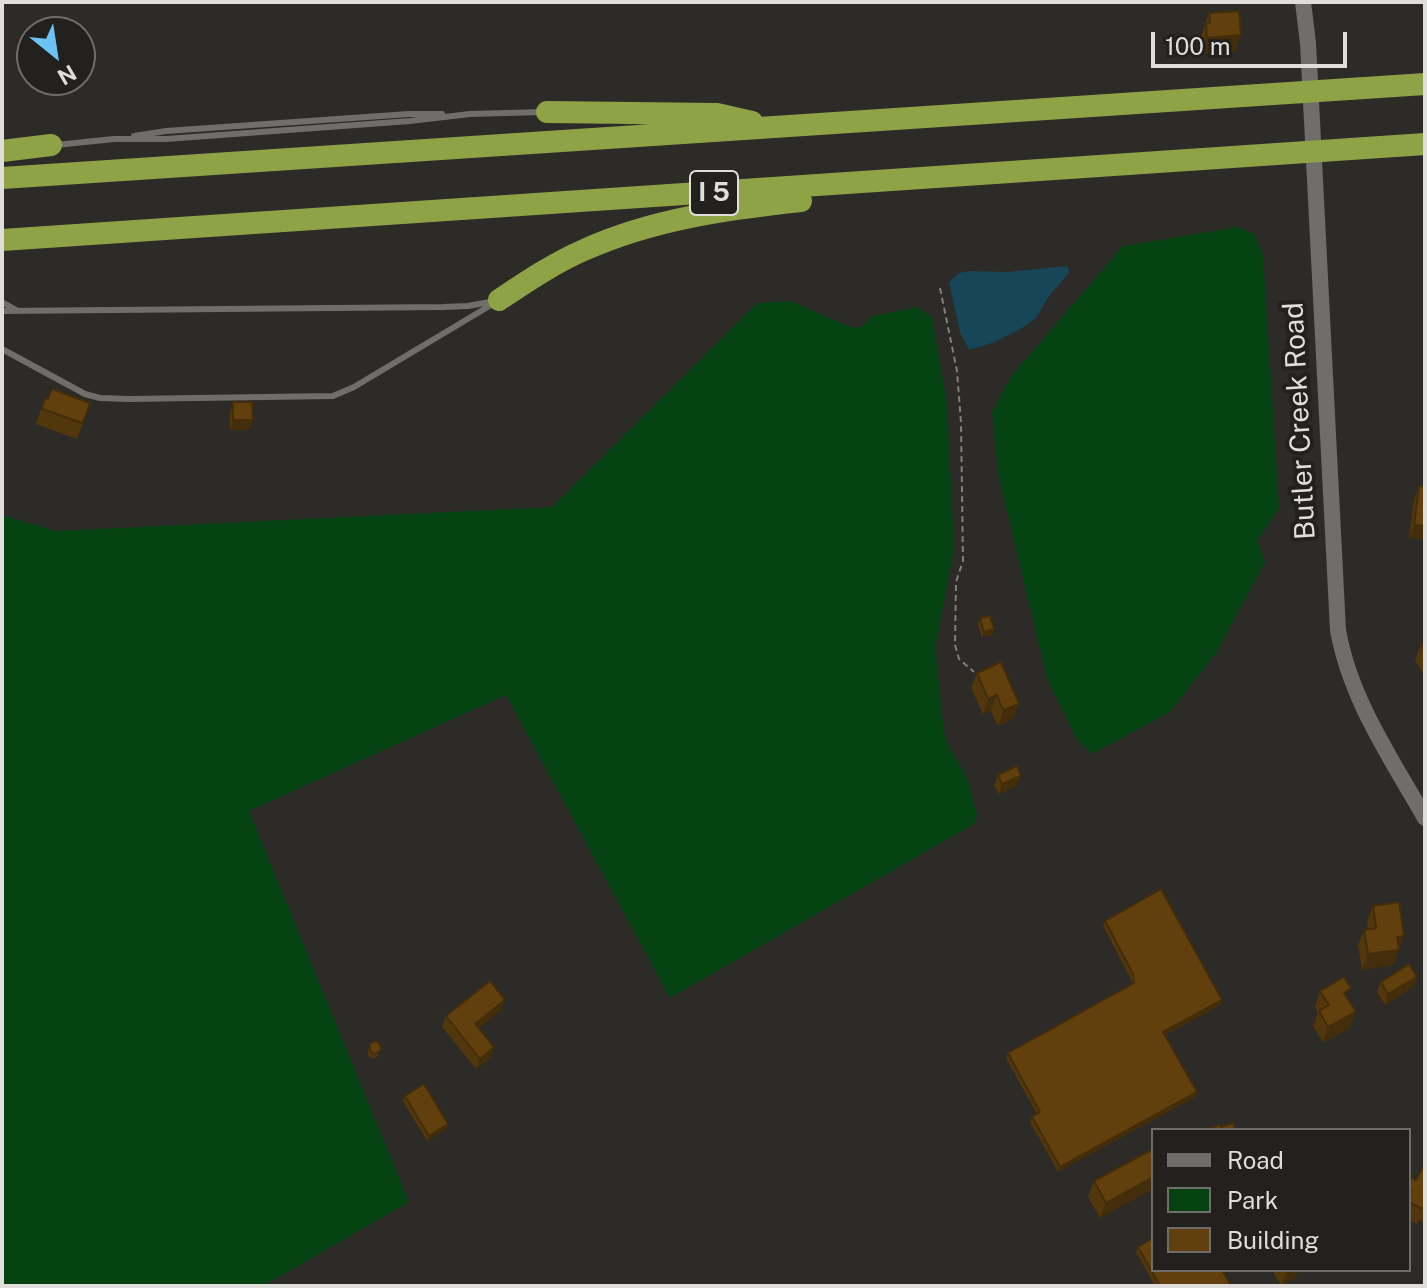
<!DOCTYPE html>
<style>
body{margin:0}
#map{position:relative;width:1427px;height:1288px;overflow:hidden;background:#2c2b28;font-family:"Public Sans",sans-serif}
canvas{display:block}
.frame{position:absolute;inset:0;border:4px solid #dfdedc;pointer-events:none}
.legend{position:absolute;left:1151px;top:1128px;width:260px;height:144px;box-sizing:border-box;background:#22211e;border:2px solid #6e6d6a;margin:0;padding:10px 14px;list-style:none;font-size:24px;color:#dfdedc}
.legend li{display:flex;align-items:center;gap:16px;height:40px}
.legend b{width:40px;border:2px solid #6e6d6a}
.north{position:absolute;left:16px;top:16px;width:80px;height:80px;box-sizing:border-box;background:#22211e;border:2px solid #6e6d6a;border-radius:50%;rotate:150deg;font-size:22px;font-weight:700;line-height:32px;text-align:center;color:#dfdedc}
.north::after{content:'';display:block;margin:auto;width:28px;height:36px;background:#6cc2f3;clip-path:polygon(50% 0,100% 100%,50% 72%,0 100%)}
.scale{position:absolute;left:1151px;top:32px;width:196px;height:36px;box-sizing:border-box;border:4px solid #dfdedc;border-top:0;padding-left:10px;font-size:24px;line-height:28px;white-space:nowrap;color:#dfdedc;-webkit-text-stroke:6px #22211e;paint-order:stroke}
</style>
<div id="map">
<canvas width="1427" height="1288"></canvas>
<div class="frame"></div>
<ul class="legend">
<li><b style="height:10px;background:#6f6e6a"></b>Road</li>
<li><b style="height:22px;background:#054212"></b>Park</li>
<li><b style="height:22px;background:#61400e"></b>Building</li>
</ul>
<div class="north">N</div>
<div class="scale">100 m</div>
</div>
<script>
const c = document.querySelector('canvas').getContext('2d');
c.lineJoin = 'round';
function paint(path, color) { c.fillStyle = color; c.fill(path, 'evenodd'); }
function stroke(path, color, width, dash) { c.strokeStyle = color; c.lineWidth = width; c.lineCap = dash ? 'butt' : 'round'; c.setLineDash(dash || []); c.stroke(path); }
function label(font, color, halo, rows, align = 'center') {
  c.font = font + ' "Public Sans",sans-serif'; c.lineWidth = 8; c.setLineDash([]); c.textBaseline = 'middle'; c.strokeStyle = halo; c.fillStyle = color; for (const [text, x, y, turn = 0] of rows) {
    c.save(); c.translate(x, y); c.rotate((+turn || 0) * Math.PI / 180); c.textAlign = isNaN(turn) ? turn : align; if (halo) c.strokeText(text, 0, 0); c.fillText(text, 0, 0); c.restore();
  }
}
const green = new Path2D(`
 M1237,227L1254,234L1263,254L1279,508L1257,541L1265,562L1216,653L1170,712L1092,754L1077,740L1047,679L998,473L992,412L1012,375L1123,246Z
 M790,301L853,328L861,327L872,316L918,307L932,318L947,403L954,549L935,649L945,739L968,780L977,816L974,824L670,998L506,695L249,811L409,1202L263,1286H2V515L56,531L552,507L757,303Z`);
const water = new Path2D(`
 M1067,266L1070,272L1049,296L1036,318L1022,328L992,343L969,350L960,332L949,282L959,273L970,271L1007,272Z`);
const path = new Path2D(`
 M940,288L957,371L961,423L963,561L956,582L955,645L959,659L974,672`);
const service = new Path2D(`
 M134,136L166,131L409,114H442
 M56,145L114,139H166L410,121L470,114L543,112
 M2,302L16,310
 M2,311L443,307L468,306L490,302
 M2,349L85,394L100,398L129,399L333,396L354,387L496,302`);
const tertiary = new Path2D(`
 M1303,2L1308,43L1338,630C1350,699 1391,758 1425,818`);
const motorway = new Path2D(`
 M547,112L717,114L752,122
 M2,151L51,145
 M2,178L1425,84
 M2,240L1425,144
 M499,300C526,282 554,263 584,250C653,219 727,209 801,201`);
const wall = new Path2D(`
 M1209,13L1236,51L1201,53L1200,39Z
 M45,398L90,403L77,439L36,424Z
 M233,402L249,430H230V413Z
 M1419,486L1425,487V540L1409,538L1414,499Z
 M980,618L994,629L992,635L982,637L978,624Z
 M1425,642V677L1415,660L1421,645Z
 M1001,662L1013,719L998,726L991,711L983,714L971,688L977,673Z
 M998,775L1017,786L999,794L994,785Z
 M1373,906L1404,936L1393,965L1362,970L1358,945L1364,930L1368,929L1367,922Z
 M1105,921L1222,1000L1220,1005L1165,1035L1197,1092L1195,1097L1058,1172L1030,1122L1032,1117L1037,1114L1006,1058L1008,1053L1132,984L1131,979L1103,926Z
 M1417,977L1413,987L1385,1005L1377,992L1381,982Z
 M1320,991L1347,998L1350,1028L1323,1042L1313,1026L1318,1013L1315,1007Z
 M501,1010L479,1028L491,1058L476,1069L442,1027L446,1016Z
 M370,1044L379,1055L374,1059L368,1056V1050Z
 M405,1096L448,1124L446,1129L427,1141L403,1101Z
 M1153,1149L1100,1218L1088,1197L1094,1181Z
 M1425,1166V1223L1419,1220L1417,1224L1409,1220V1181L1416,1180Z
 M1138,1247L1231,1286H1155L1136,1252Z
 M1272,1270H1298L1295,1278L1281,1286Z`);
const shadedWall = new Path2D(`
 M1241,35L1236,51L1201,53L1207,38Z
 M233,420H253L249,430H230Z
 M1414,525L1425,526V540L1409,538Z
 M994,629L992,635L982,637L984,632Z
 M997,695L991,711L983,714L988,699Z
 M1019,704L1013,719L998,726L1003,710Z
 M1021,776L1017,786L999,794L1002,784Z
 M1404,936L1393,965L1362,970L1368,954L1397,937Z
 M1417,977L1413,987L1385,1005L1388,994Z
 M505,1000L501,1010L472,1034L475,1024Z
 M1222,1000L1220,1005L1161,1037L1163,1032Z
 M1356,1012L1350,1028L1323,1042L1328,1027Z
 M494,1047L491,1058L476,1069L480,1059Z
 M1197,1092L1195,1097L1058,1172L1060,1167Z
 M448,1124L446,1129L427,1141L429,1136Z
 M1153,1177V1189L1100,1218L1106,1203Z
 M1287,1270H1298L1295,1278L1281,1286Z`);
const building = new Path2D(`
 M1239,11L1241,35L1207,38L1206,24L1210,23L1209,13Z
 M52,389L90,403L83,423L42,409L45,398L48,399Z
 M233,402H252L253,420H233Z
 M1419,486L1425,487V526L1414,525Z
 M990,616L994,629L984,632L980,618Z
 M1425,642V652L1421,645Z
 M1001,662L1019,704L1003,710L997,695L988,699L977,673Z
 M1017,766L1021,776L1002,784L998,775Z
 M1161,889L1222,1000L1163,1032L1197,1092L1060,1167L1032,1117L1040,1112L1008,1053L1134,983L1133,974L1105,921Z
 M1399,902L1404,936L1397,937L1399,950L1368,954L1364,930L1376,928L1373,906Z
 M1409,964L1417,977L1388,994L1381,982Z
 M1344,977L1351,988L1344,993L1356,1012L1328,1027L1319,1011L1329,1005L1320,991Z
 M490,981L505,1000L475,1024L494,1047L480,1059L446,1016Z
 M375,1041L380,1044L381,1050L375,1054L370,1051V1044Z
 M424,1084L448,1124L429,1136L405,1096Z
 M1233,1123L1235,1130H1205L1220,1125L1221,1127Z
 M1153,1149V1177L1106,1203L1094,1181Z
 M1424,1166H1425V1205L1422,1209L1409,1202V1195L1411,1191L1409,1190V1181L1411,1178L1416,1180Z
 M1153,1238V1270H1222L1231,1286H1160L1138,1247Z`);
const shields = [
 [714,193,48]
];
const shieldNames = [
 ["I 5",714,193]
];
const streetNames = [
 ["Butler Creek Road",1300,421,-93]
];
paint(green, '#054212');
paint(water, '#174658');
stroke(path, '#807f7c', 2, [6, 4]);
stroke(service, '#6f6e6a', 6);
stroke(tertiary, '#6f6e6a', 16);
stroke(motorway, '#8ea345', 22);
paint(wall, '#53370c');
paint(shadedWall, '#442d0a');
paint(building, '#61400e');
stroke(building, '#442d0a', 2);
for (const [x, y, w] of shields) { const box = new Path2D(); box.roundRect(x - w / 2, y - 22, w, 44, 6); c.fillStyle = '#22211e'; c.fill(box); stroke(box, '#dfdedc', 2); }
label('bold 26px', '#dfdedc', null, shieldNames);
label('28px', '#dfdedc', '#22211e', streetNames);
</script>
